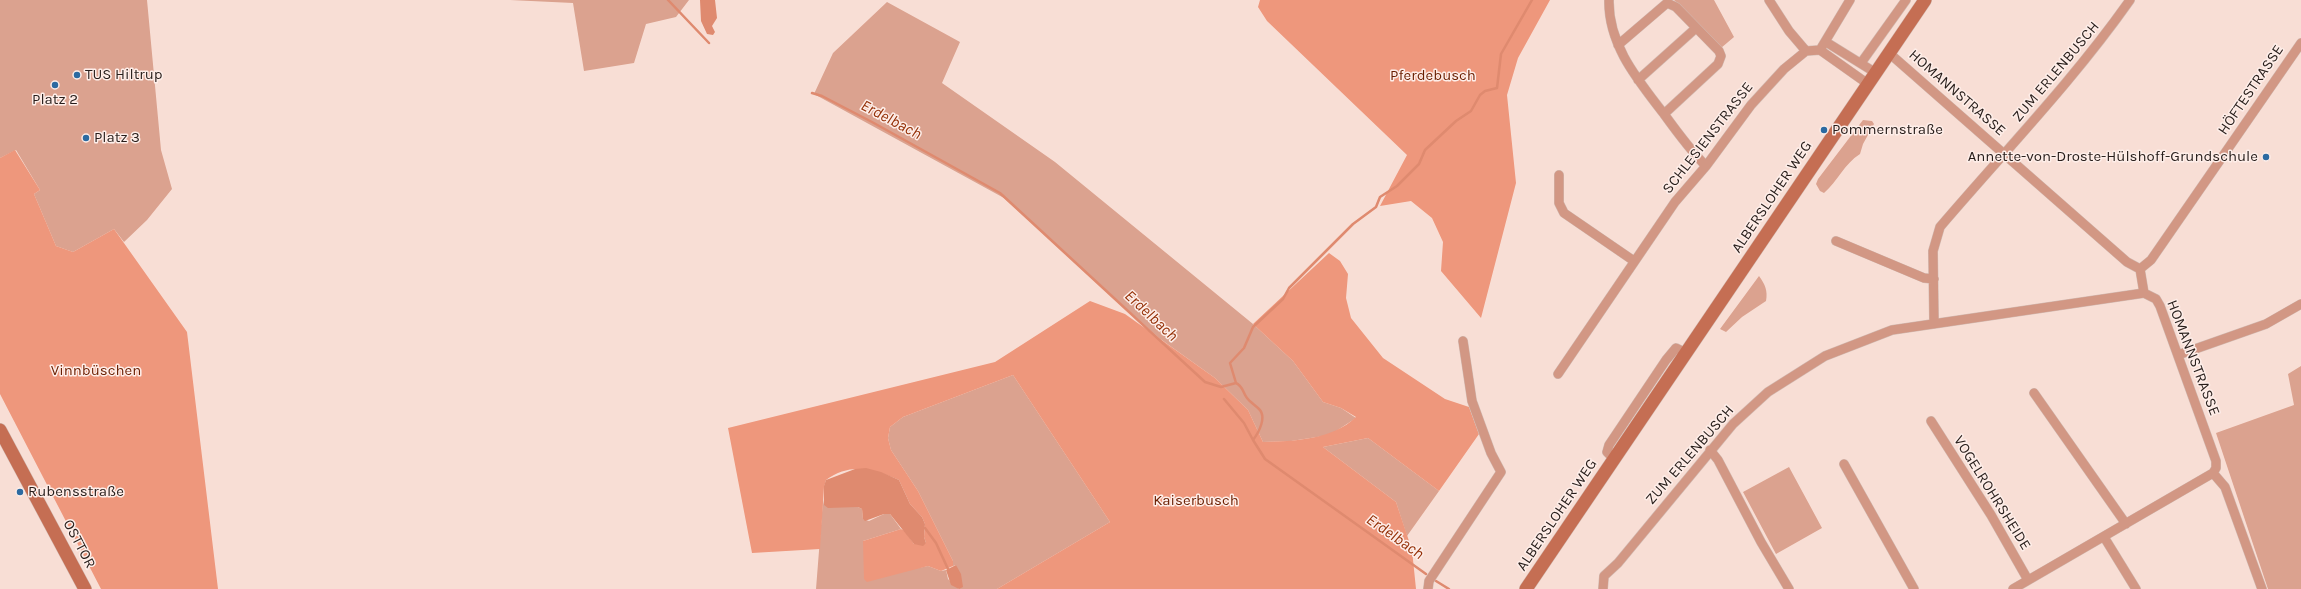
<!DOCTYPE html>
<meta charset="utf-8">
<style>
body{margin:0}
canvas{display:block;background:#f8ded5}
</style>
<canvas width="2301" height="589"></canvas>
<script>
const c = document.querySelector('canvas').getContext('2d');
c.lineJoin = 'round';
function paint(path, color) { c.fillStyle = color; c.fill(path, 'evenodd'); }
function stroke(path, color, width, dash) { c.strokeStyle = color; c.lineWidth = width; c.lineCap = dash ? 'butt' : 'round'; c.setLineDash(dash || []); c.stroke(path); }
function label(font, color, halo, rows, align = 'center') {
  c.font = font + ' Karla,sans-serif'; c.lineWidth = 3; c.setLineDash([]); c.textBaseline = 'middle'; c.strokeStyle = halo; c.fillStyle = color; for (const [text, x, y, turn = 0] of rows) {
    c.save(); c.translate(x, y); c.rotate((+turn || 0) * Math.PI / 180); c.textAlign = isNaN(turn) ? turn : align; if (halo) c.strokeText(text, 0, 0); c.fillText(text, 0, 0); c.restore();
  }
}
const green = new Path2D(`
 M0,0H147L161,150L172,189L147,220L124,242L114,229L73,252L56,246L34,194L40,190L16,150L0,158Z
 M510,0H689L676,17L646,24L634,63L584,71L573,3Z
 M1674,0H1714L1734,37L1721,48Z
 M887,2L960,42L942,83L1055,162L1253,324L1293,361L1323,402L1341,408L1356,418L1330,435L1291,441L1263,442L1248,410L1215,378L1159,338L1004,198L814,94L833,53Z
 M1863,120L1872,121L1874,124L1863,144L1860,154C1844,164 1838,181 1824,193L1820,191L1816,184L1818,179Z
 M1759,276C1765,284 1768,291 1766,301L1742,317L1726,332L1720,329Z
 M2301,366V589H2268L2216,433L2294,405L2288,374Z
 M1013,375L1110,522L997,589H959L956,565L953,566V561L918,491L891,450L888,438L890,427L903,417Z
 M1368,438L1439,491L1407,536L1396,502L1323,447Z
 M1789,467L1822,528L1776,554L1743,492Z
 M823,500L824,505L858,507L862,509L863,519L869,521L884,514H890L901,529L863,541L918,568L928,566L941,571L946,570L948,579L959,589H816Z`);
const forest = new Path2D(`
 M1260,0H1550L1518,58L1507,95L1516,183L1481,318L1441,271L1443,242L1432,218L1411,201L1380,206L1407,155L1267,21L1258,7Z
 M15,150L40,190L34,194L56,246L73,252L114,229L187,332L218,589H101L0,394V158Z
 M1329,253L1340,261L1348,274L1346,298L1351,318L1383,358L1445,399L1469,407L1479,434L1439,491L1368,438L1323,447L1396,502L1412,550L1416,589H997L1110,522L1013,375L903,417L890,427L888,438L891,450L918,491L953,561V566L941,571L928,566L867,582L864,579L863,541L901,529L905,531L914,544L926,543L924,537L925,524L922,517L910,504L899,480C874,469 850,462 826,480L824,487L820,549L752,553L728,428L995,362L1090,301L1125,314L1215,378L1248,410L1263,442C1294,441 1332,440 1356,417L1341,408L1323,402L1293,361L1253,324Z`);
const water = new Path2D(`
 M700,0H715L717,18L712,26L715,32L713,35L707,34L701,21Z
 M866,468L881,472L899,480L910,504L922,517L925,524L924,537L926,543L923,546L914,544L890,514H884L865,521L863,519L862,509L858,507L828,508L824,505V486L826,480L855,469Z
 M956,565L961,574L963,587L959,589L951,585L946,570Z`);
const stream = new Path2D(`
 M668,0L709,43
 M812,93L822,96L872,122L1000,193L1205,382L1221,387L1236,383C1243,386 1243,393 1247,398C1250,402 1255,405 1259,409C1267,417 1259,432 1253,440L1265,459L1426,574
 M1236,383L1230,363L1244,348L1253,327L1283,299L1289,288L1353,224L1376,207L1380,197L1397,186L1419,164L1425,150L1456,121L1471,111L1480,95L1485,91L1497,88L1501,54L1532,0
 M1224,399L1244,423L1253,440
 M925,528L936,543L948,569
 M1436,581L1449,589`);
const street = new Path2D(`
 M1609,0C1608,45 1638,80 1664,114C1677,132 1690,150 1706,166
 M1769,0L1789,31L1806,51
 M1826,42L1876,73
 M1618,45L1667,3L1676,7L1719,51L1721,56L1718,64L1664,114
 M1820,50L1868,84
 M1889,53L2127,262L2140,269L2144,293L2156,299L2160,306L2216,461V468L2213,473L2013,589
 M1861,63L1906,0
 M1638,80L1696,28
 M1559,175V203L1564,213L1634,261
 M1836,241L1924,278L1934,279
 M2140,269L2151,260L2301,43
 M1934,322L1933,251L1940,227C2004,152 2073,81 2130,0
 M2178,355L2266,324L2301,304
 M1558,374L1675,202L1706,166L1751,105L1784,69L1806,51L1820,50L1850,0
 M2034,393L2126,524
 M1931,421L1991,515L2028,580
 M1710,450L1718,460L1761,542L1789,589
 M1614,459L1607,452L1609,445L1666,360L1676,348L1686,353
 M1844,464L1914,589
 M2213,473L2225,487L2262,589
 M2104,537L2136,589
 M1428,589L1429,581L1501,472L1491,453L1472,401L1463,341
 M1603,589L1604,576L1618,563L1733,424L1768,392L1825,356L1892,330L2144,293`);
const secondary = new Path2D(`
 M0,430L85,589
 M1526,589L1925,0`);
const markers = [
 [77,75,4,"#2c6aa1"],
 [55,85,4,"#2c6aa1"],
 [1824,130,4,"#2c6aa1"],
 [86,138,4,"#2c6aa1"],
 [2266,157,4,"#2c6aa1"],
 [20,492,4,"#2c6aa1"]
];
const streetNames = [
 ["ZUM ERLENBUSCH",2056,72,-50],
 ["HÖFTESTRASSE",2251,90,-56],
 ["HOMANNSTRASSE",1957,93,41],
 ["SCHLESIENSTRASSE",1708,138,-52],
 ["ALBERSLOHER WEG",1772,197,-56],
 ["HOMANNSTRASSE",2193,358,69],
 ["ZUM ERLENBUSCH",1690,455,-49],
 ["VOGELROHRSHEIDE",1992,493,58],
 ["ALBERSLOHER WEG",1557,515,-56],
 ["OSTTOR",79,544,62]
];
const poiNames = [
 ["TUS Hiltrup",85,75],
 ["Platz 2",55,100,"center"],
 ["Pommernstraße",1832,130],
 ["Platz 3",94,138],
 ["Annette-von-Droste-Hülshoff-Grundschule",2258,157,"right"],
 ["Rubensstraße",28,492]
];
const parkNames = [
 ["Pferdebusch",1433,76],
 ["Vinnbüschen",96,371],
 ["Kaiserbusch",1196,501]
];
const waterNames = [
 ["Erdelbach",891,120,28],
 ["Erdelbach",1151,316,43],
 ["Erdelbach",1395,537,35]
];
paint(green, '#dba28f');
paint(forest, '#ee977c');
paint(water, '#df8a6f');
stroke(stream, '#df8a6f', 2.5);
stroke(street, '#d2bbb3', 10);
stroke(secondary, '#d2bbb3', 14);
stroke(street, '#d29784', 9);
stroke(secondary, '#c56e53', 13);
for (const [x, y, r, color] of markers) { const dot = new Path2D(); dot.arc(x, y, r, 0, 2 * Math.PI); c.fillStyle = color; c.fill(dot); stroke(dot, '#feeee9', 1.5); }
label('15px', '#271d1a', '#feeee9', streetNames);
label('15px', '#271d1a', '#feeee9', poiNames, 'left');
label('15px', '#6a1e01', '#feeee9', parkNames);
label('italic 16px', '#953108', '#feeee9', waterNames);
</script>
